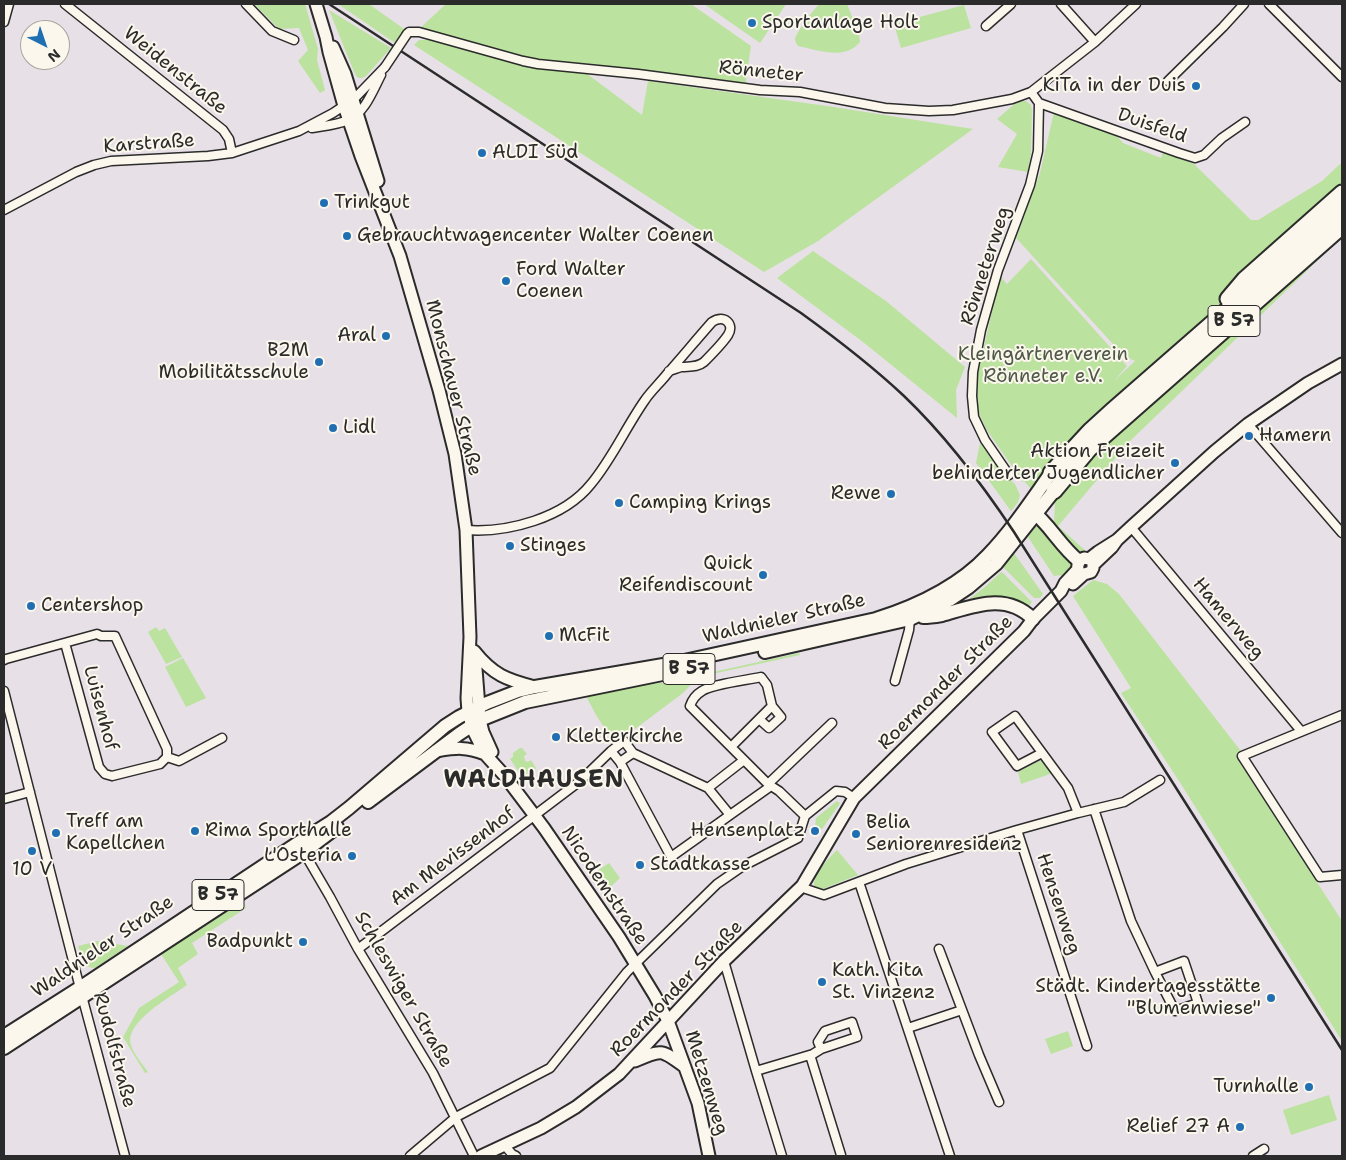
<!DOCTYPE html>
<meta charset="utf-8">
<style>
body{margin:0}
#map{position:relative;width:1346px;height:1160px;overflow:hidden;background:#e8e0e7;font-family:"Shantell Sans",sans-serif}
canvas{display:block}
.frame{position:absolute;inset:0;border:5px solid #2b2b2b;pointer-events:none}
.north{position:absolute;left:20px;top:20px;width:50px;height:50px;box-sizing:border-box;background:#fbf7ec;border:1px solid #a8a59f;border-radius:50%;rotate:139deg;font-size:14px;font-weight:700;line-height:20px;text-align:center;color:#2b2b2b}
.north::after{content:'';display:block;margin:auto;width:18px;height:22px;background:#1f6fb2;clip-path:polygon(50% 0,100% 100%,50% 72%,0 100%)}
</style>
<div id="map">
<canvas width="1346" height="1160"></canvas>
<div class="frame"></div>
<div class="north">N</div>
</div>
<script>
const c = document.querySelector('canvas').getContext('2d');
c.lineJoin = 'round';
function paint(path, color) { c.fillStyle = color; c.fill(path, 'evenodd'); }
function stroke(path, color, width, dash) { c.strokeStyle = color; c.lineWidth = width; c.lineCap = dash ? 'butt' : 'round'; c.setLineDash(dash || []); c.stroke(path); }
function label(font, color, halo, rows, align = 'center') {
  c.font = font + ' "Shantell Sans",sans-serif'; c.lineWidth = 4; c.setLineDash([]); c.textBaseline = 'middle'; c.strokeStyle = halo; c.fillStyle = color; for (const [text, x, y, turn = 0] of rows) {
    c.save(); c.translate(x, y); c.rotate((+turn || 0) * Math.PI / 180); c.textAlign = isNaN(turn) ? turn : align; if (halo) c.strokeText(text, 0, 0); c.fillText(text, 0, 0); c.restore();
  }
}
const green = new Path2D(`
 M254,4H305L318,49L317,60L325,90L320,93L298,61L308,50L299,28L279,29Z
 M338,4H369L404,29L395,43Z
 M446,4H691L751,46L745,86L525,57L419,29Z
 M704,4H786L760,43Z
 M819,4H847L859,34L860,42C844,61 819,50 798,46C797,44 795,42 795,39C797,31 813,11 819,4Z
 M964,5L971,28L901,48L894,24Z
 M329,10L391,48L366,76L362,78H358L355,74Z
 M419,40H435L534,67L586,73L642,115L648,81L834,107L973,129L818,241L764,272L414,45Z
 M1019,101H1026L1031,105L1032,111L1031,153L1028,172L998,167L1017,134L997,119L1011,107Z
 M1054,112L1118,137L1123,143L1161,158L1163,152L1194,164L1251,220H1258L1322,181L1340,164L1342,163V183L1299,223L1184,340L1066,451L1031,489L1024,481L1023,482L986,429L978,411L975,386L1000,276L1007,284L1031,259L1127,366L1114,381L1135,361L1124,356L1016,238L1040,173Z
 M1342,228V237L1130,441L1058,526L1088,553L1075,550L1056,532L1054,523L1055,503L1059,491L1083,464Z
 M813,251L886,301L965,367L956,390L957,418L863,342L777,278Z
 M980,443L1005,475L1015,484L1020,495L1018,502L1011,511L976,463Z
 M1040,521L1075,562L1069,571L1062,577L1060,575L1054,576L1028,537Z
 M1014,553L1043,594L1040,598H1034L1002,566Z
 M1001,572L1003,573L1032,602L1027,608L966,603L968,600L986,586Z
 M1093,580L1107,584L1119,594L1240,750L1239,761L1342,921V1041L1181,784L1121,693L1131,688L1073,596Z
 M156,627L159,631L165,628L182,657L166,664L148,632Z
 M799,653L800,655L698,677L683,693L615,744L596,715L585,694L623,687L668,682Z
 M183,658L206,698L186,707L165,667Z
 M520,748H522L527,754L524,756L525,761L528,762L531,760L536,768L534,773L524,780L510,759L513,757V753Z
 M1039,761H1042L1053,773L1021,784L1018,772Z
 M837,801L840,803L839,805L822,829L815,827L816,818Z
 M837,850L858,875L825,888L826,889C821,891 817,891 814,886C813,874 829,858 837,850Z
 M609,863L620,878L606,891L594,873Z
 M242,900L246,908L192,943L198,954L178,968L187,985C172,996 124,1022 131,1045C134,1055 142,1063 148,1072L145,1073L123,1037L139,1008L179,982L161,954Z
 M98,941L128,946L95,968C82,968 82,957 78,946Z
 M1068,1031L1073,1046L1051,1054L1045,1039Z
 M1329,1095L1337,1120L1291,1135L1283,1110Z`);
const street = new Path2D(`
 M65,4L223,130L229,139L232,153
 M246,4L272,31L294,40
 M1061,4L1095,42
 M1269,4L1342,77
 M4,22L9,4
 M986,26L1011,4
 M407,34L409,32H419L523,61L538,64L638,74L760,90L800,92L885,108L929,111L953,110L1012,99L1031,92L1095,42L1136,4
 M1168,81L1223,27L1244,4
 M1039,103L1179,153L1195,158L1204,155L1222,138L1245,122
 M312,128C324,126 337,125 348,120C365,113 373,90 381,75
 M4,210L76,172L94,165L111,161L208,156L232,153L299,131L333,113L354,99L385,67
 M1248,424L1342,533
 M1009,475L985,440L974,417L972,396L973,372L981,330L998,270L1030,185L1038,151L1039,103L1031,92
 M1131,527L1301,731
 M466,530C508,533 564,518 591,484C612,459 626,427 645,400C651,391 660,383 667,374C682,357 697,339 712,322C724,314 735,324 728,335C724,341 709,357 704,362C697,368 689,366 681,367C677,368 673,370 669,371
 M4,660L6,659L97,634L101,636H115L167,749V757L160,764L112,776L105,774L99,767L65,643
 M895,681L909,630L910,619
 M4,691L82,996L125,1156
 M1342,715L1242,756L1320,877L1342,875
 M759,719L769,728L781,717L772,706
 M731,747L772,706L767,685L761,677C748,680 712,684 702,691C697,694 692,700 690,706L768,784L779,791L805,816
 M611,751L620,762L671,857L730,815
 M633,753L708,788
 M1042,753L1017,766L992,732L1015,716L1068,788L1078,813
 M167,757L179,761L222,738
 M744,760L708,788L730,815L771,786
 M768,784L832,723
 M4,799L30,792
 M1094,809L1131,921L1155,972L1175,1011L1198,1003L1184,961L1155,972
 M1017,830L1087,1046
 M302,849L330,897L358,949L433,1073L474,1156
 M859,882L950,1156
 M802,886L806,889L824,895L906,864L1017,830L1078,813L1124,802L1160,780
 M358,949L580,781L611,751L624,741L633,753L620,762
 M939,949L979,1055L999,1102
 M724,961L756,1071L782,1156
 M908,1028L962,1010
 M810,1055L841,1155
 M756,1071L813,1054L821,1049L857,1037L852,1022L825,1031L818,1042L821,1049
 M505,1146L512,1154L516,1156
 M410,1156L456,1117L550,1068L627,972L717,884L743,866L798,838L805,816L836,791L845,792L854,798
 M1253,1156L1264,1149`);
const secondary = new Path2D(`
 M316,4L326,37L329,52L344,106L361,156L400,256L439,390L455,454L466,530L470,637L467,698L468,712L473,730L485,754L504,775L544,828L619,937L655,996L668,1021L698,1103L709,1156
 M333,47L345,74L378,181
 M1073,584L1084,574L1091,572L1093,568V565L1112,547L1117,540L1131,527L1214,452L1248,424L1308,383L1342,364
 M474,651C493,675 507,680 535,687
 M475,656L480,720L483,732L492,752
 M436,751C455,748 466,746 485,754
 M635,1061C662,1049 661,1049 685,1067
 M481,1156L541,1128L576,1107L619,1074L724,961L802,886L854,798L1024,631L1033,619L1061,591L1065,583L1078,569C1077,564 1079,560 1084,558L1089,559L1098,552L1117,540`);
const primary = new Path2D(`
 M1030,509C1049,523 1060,546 1079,561
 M923,617C929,617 936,616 942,615C974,606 1006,592 1033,619
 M765,652L910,619L951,599L969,587L996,564L1054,491
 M368,802L459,734L480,720L525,702L677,671
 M4,1036L81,987L298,843L331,822L349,808L445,726L459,717L487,703L518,691L535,687L675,663L876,619C917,606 958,587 988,555C1012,530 1031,501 1051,473
 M4,1048L304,852L337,827`);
const highway = new Path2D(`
 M1228,299L1245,279L1342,193
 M1051,473L1090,431L1113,410L1342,210
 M1054,491L1090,448L1342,226`);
const rail = new Path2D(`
 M329,4L801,313C837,339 872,366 904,396C947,437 982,484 1014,532L1342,1050`);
const streetBridge = new Path2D(`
 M385,67L407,34`);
const markers = [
 [752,23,5,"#1f6fb2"],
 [1196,86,5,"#1f6fb2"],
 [482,153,5,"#1f6fb2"],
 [324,203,5,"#1f6fb2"],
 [347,236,5,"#1f6fb2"],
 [506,281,5,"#1f6fb2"],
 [386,336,5,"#1f6fb2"],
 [319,362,5,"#1f6fb2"],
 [333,428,5,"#1f6fb2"],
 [1249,436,5,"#1f6fb2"],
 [1175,463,5,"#1f6fb2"],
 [891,494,5,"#1f6fb2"],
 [619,503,5,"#1f6fb2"],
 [510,546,5,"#1f6fb2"],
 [763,575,5,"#1f6fb2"],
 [31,606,5,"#1f6fb2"],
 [549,636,5,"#1f6fb2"],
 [556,737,5,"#1f6fb2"],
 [195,831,5,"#1f6fb2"],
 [815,831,5,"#1f6fb2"],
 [56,833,5,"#1f6fb2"],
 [856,834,5,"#1f6fb2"],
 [32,851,5,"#1f6fb2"],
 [352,856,5,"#1f6fb2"],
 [640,865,5,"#1f6fb2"],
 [303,942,5,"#1f6fb2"],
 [822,982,5,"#1f6fb2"],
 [1271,998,5,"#1f6fb2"],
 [1309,1087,5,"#1f6fb2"],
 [1240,1127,5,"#1f6fb2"]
];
const shields = [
 [1234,321,52],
 [689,669,52],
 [218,895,52]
];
const shieldNames = [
 ["B 57",1234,321],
 ["B 57",689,669],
 ["B 57",218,895]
];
const poiNames = [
 ["Sportanlage Holt",762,23],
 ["KiTa in der Duis",1186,86,"right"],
 ["ALDI Süd",492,153],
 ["Trinkgut",334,203],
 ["Gebrauchtwagencenter Walter Coenen",357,236],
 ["Ford Walter",516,270],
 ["Coenen",516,292],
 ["Aral",376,336,"right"],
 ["B2M",309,351,"right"],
 ["Mobilitätsschule",309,373,"right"],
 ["Lidl",343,428],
 ["Hamern",1259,436],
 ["Aktion Freizeit",1165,452,"right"],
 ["behinderter Jugendlicher",1165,474,"right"],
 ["Rewe",881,494,"right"],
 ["Camping Krings",629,503],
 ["Stinges",520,546],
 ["Quick",753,564,"right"],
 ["Reifendiscount",753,586,"right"],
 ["Centershop",41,606],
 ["McFit",559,636],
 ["Kletterkirche",566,737],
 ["Treff am",66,822],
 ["Kapellchen",66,844],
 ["Belia",866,823],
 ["Seniorenresidenz",866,845],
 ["Rima Sporthalle",205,831],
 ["Hensenplatz",805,831,"right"],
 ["L'Osteria",342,856,"right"],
 ["Stadtkasse",650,865],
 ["10 V",32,870,"center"],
 ["Badpunkt",293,942,"right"],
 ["Kath. Kita",832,971],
 ["St. Vinzenz",832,993],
 ["Städt. Kindertagesstätte",1261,987,"right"],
 ["\"Blumenwiese\"",1261,1009,"right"],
 ["Turnhalle",1299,1087,"right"],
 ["Relief 27 A",1230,1127,"right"]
];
const streetNames = [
 ["Weidenstraße",175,71,39],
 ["Rönneter",761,72,6],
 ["Duisfeld",1152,126,19],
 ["Karstraße",149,144,-4],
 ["Rönneterweg",986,266,-72],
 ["Monschauer Straße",453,388,76],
 ["Waldnieler Straße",784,619,-13],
 ["Hamerweg",1228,619,50],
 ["Roermonder Straße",946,683,-45],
 ["Luisenhof",100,708,75],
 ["Am Mevissenhof",453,857,-37],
 ["Nicodemstraße",604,886,56],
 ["Hensenweg",1058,904,72],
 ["Waldnieler Straße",103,947,-34],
 ["Roermonder Straße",677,989,-46],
 ["Schleswiger Straße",403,990,60],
 ["Rudolfstraße",114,1050,75],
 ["Metzenweg",706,1083,73]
];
const parkNames = [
 ["Kleingärtnerverein",1043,355],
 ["Rönneter e.V.",1043,377]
];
const districtNames = [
 ["WALDHAUSEN",534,781]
];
paint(green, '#bbe29e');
stroke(street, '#2b2b2b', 11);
stroke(secondary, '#2b2b2b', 15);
stroke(primary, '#2b2b2b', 16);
stroke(highway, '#2b2b2b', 19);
stroke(street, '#fbf7ec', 8);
stroke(secondary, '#fbf7ec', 11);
stroke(primary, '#fbf7ec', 12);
stroke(highway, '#fbf7ec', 15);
stroke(rail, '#2b2b2b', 2.5);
stroke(streetBridge, '#2b2b2b', 11, []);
stroke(streetBridge, '#fbf7ec', 8);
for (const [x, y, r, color] of markers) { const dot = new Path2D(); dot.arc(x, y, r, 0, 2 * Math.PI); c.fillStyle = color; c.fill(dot); stroke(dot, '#fbf7ec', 2); }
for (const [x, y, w] of shields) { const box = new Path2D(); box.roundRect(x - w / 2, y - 15.5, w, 31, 4); c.fillStyle = '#fbf7ec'; c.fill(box); stroke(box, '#2b2b2b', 1); }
label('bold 18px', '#2b2b2b', null, shieldNames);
label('19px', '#2b2b2b', '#fbf7ec', poiNames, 'left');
label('19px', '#2b2b2b', '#fbf7ec', streetNames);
label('19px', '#4f5948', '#fbf7ec', parkNames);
c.letterSpacing = '1px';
label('bold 24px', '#2b2b2b', '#fbf7ec', districtNames);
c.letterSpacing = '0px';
</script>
